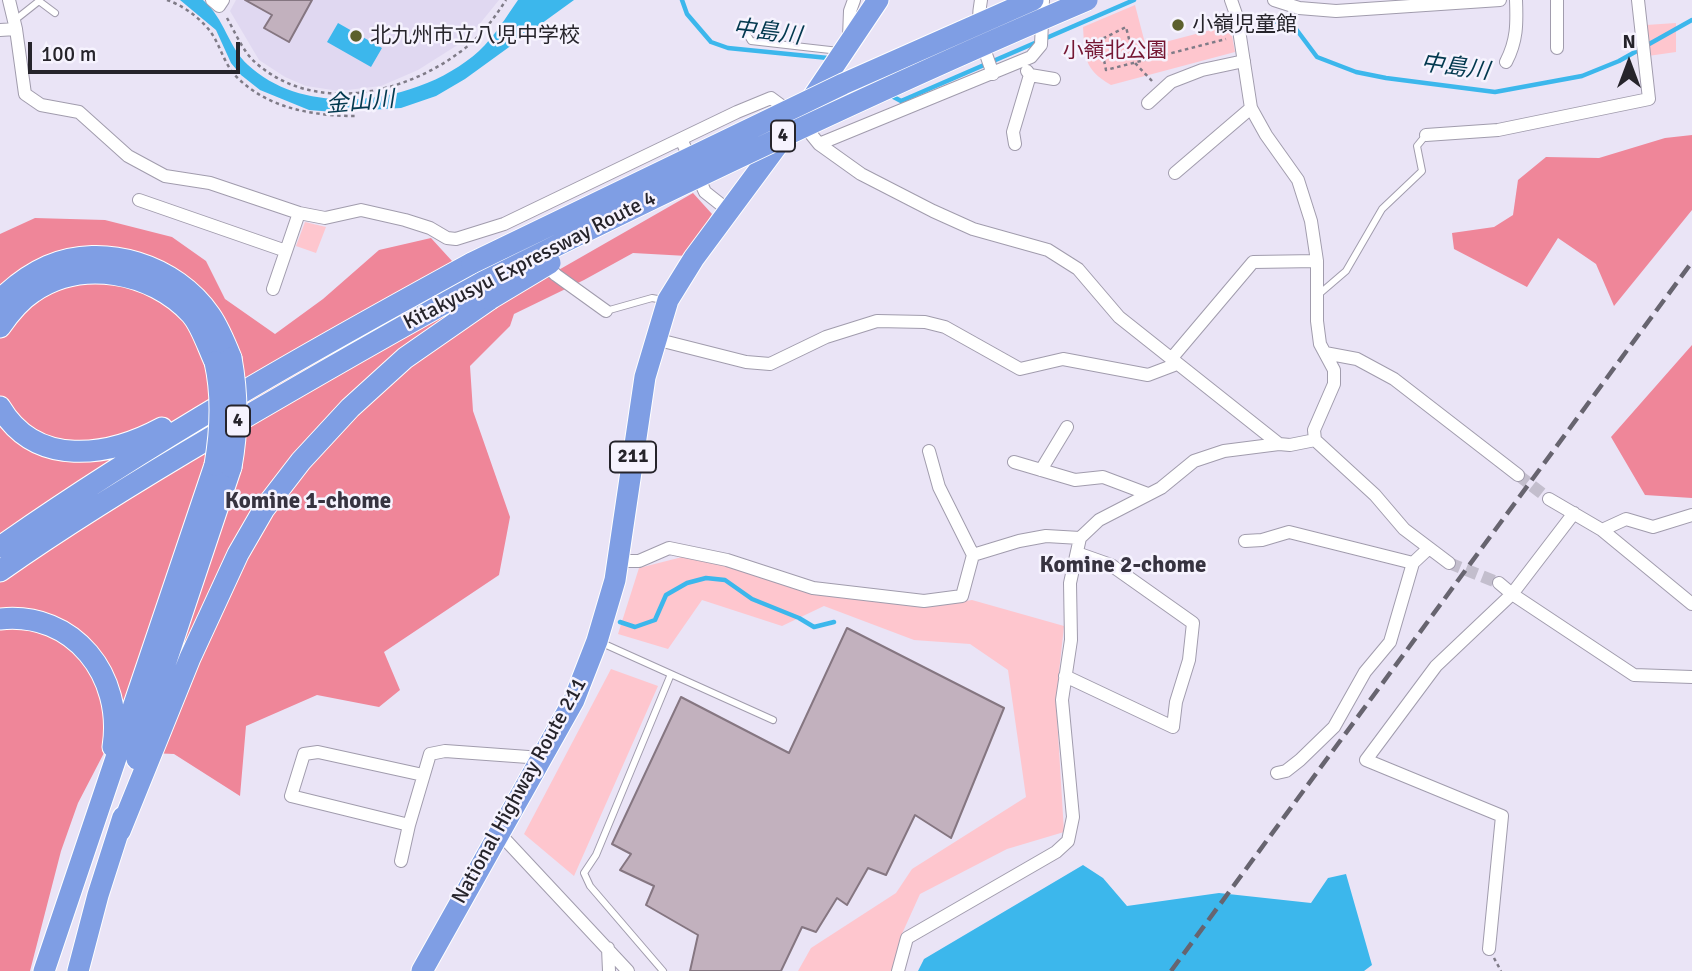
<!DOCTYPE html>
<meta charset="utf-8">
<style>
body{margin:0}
#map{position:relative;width:1692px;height:971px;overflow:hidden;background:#eae4f6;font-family:Signika,sans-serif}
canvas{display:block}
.north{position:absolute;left:1594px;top:28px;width:70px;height:70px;-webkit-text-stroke:5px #f6f3fe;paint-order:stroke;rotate:0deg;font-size:19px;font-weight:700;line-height:28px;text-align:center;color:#26242b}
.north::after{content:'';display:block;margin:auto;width:24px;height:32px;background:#26242b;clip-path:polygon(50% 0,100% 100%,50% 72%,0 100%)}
.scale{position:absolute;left:28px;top:42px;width:212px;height:32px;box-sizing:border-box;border:4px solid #26242b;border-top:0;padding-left:9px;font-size:21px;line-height:24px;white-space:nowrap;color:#26242b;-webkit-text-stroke:5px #f6f3fe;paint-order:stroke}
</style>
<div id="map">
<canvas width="1692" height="971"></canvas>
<div class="north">N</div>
<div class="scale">100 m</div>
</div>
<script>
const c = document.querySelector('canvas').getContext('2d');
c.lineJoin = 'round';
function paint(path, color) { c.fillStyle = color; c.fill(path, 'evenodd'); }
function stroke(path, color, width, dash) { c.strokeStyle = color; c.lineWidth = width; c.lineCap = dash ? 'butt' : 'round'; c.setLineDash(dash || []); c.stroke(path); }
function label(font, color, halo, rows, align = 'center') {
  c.font = font + ' Signika,"Noto Sans JP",sans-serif'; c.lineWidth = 5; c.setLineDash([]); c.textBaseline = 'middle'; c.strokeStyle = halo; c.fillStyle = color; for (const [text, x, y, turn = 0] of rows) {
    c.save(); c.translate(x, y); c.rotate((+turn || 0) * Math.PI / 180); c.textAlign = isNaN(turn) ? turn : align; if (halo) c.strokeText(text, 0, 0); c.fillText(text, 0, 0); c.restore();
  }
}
const built = new Path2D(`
 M236,0H499L478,26L456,46L418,70L381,86L339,91L306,86L285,77L259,60L230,11Z`);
const green = new Path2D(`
 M1135,5L1146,47L1230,25L1235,52L1111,85C1083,69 1085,56 1083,27Z
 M1676,23V52L1648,56L1646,25Z
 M305,222L326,227L316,253L296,246Z
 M690,555L813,593L926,607L972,600L1064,626L1056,700L1064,832L1007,849L920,894L901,936L897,971H798L811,948L896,893L912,869L1026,797L1008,670L970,644L914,640L824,606L782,626L702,600L668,649L618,634L639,568Z
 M611,669L658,686L574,876L524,834Z`);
const forest = new Path2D(`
 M1692,135V210L1614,306L1596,264L1558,238L1527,287L1454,249L1452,233L1494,227L1513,215L1518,180L1546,157L1599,158L1665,138Z
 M693,193L712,214L687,256L633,253L584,280L514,314L510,326L470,366L473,411L510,517L499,575L384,652L400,690L379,707L317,695L246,726L240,796L174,754L105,751L78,803L61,851L30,971H0V234L35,218L105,220L172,237L206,261L225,299L275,334L323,299L379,250L431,238L494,307Z
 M1692,345V498L1645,495L1611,437Z`);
const water = new Path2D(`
 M180,0H203C225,19 228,47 248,65C308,121 422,103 479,51C495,36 506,17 518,0H574L465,79L436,96L401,108L334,112L309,110L260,90L241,75L231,63L216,30Z
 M338,23L382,48L371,67L327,42Z
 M1083,865L1103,878L1127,906L1219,893L1311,903L1328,878L1346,874L1372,965L1364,971H918L924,959Z`);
const stream = new Path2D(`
 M682,0L687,14L711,42L728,48L828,58
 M1260,16L1296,29L1317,57L1356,72L1386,78L1495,92L1582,76L1619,61L1692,20
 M888,94L901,101L1134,0
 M620,622L635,627L655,620L666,595L687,583L706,578L725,580L752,599L799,618L814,627L834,622`);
const building = new Path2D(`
 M245,0H312L289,42L264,28L272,15Z
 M847,628L1004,708L951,838L915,815L886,875L868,868L847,905L837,898L816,932L802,927L781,971H690L698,935L646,905L654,886L620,870L631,854L612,844L681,697L789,753Z`);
const streetTunnel = new Path2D(`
 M1518,475L1549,499
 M1449,563L1499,583`);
const path = new Path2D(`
 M167,0C182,5 199,17 210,31C219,43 223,60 233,73C264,108 312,116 356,116
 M227,18C235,32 243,52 256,63C314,114 403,95 460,52C480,38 493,20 506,0
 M1152,81L1135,63L1126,27L1100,40L1106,70L1226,39
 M1494,958L1501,971`);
const lane = new Path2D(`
 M15,20L39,1L55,13
 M742,26L751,41L839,51
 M1318,295L1346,271L1382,209L1422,171L1417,146L1426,135
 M606,311L652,298L663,300
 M602,643L773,720
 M663,971L590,886L584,873L596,855L671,674`);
const street = new Path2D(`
 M9,0L16,29L25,94L41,105L79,112L128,156L165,176L210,183L299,213L325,218L361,210L405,220L430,228L447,238L456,239L504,224L737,112L771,98L798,118L819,144L861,174L933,211L973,229L1048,250L1078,269L1119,317L1279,444
 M212,0L219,6L223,0
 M981,0C975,31 983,45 993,74
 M1231,0L1237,17L1251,108L1266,135L1298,180L1311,221L1317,261V321L1320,344L1334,370V384L1314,430L1315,440L1375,495L1404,529L1449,563
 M1274,0L1299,8L1336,11L1500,0
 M1557,0V48
 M0,30L16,29
 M849,37L850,11L854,0
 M1506,62C1517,41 1517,24 1516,0
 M1027,71L1030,75L1054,79
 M1148,103L1171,82L1202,70L1244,61
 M1426,135L1498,130L1649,99L1638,0
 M681,139L705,192L729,211
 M819,144L1031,57L1041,45L1043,0
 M1015,144L1013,132L1030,75
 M1175,173L1251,108
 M139,200L286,251
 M542,262L556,275L606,311
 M273,289L299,213
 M655,339L746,362L770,364L826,337L877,321L925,322L945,327L1020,369L1063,359L1148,375L1177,364
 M1325,353L1357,359L1394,379L1518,475
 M1171,359L1253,262L1317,261
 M1014,462L1075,480L1103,477L1148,494
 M1041,470L1067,427
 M1549,499L1602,530L1692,604
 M1602,530L1626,519L1653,527L1692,515
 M1245,541L1262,540L1289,532L1413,563
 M973,555L1019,541L1046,536L1080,538
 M618,561H639L669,548L727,560L813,588L924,601L962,596L973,555L939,487L929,451
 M1499,583L1512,594L1634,675L1692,677
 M1065,676L1173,727L1176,702L1189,660L1193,623L1111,565L1077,553
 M1277,773L1286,771L1300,760L1334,727L1365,672L1390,642L1413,563L1428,549
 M423,775L318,752L304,754L291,796L409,825L430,754L445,751L542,758
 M500,834L628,971
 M401,861L409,825
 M608,948L609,971
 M1489,949L1502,816L1366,760L1436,666L1512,594L1574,513
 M898,971L907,938L1056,852L1068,841L1073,817L1062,700L1071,640L1070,583L1080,538L1099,520L1161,488L1194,461L1224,451L1279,444L1290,445L1315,440`);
const highway = new Path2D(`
 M809,103L878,0
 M0,300C14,286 30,274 48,266C104,242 176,265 210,315C219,328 225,343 231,358
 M0,327C9,314 19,301 33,292C81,259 151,271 191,314C201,325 208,347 215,362
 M0,407C36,468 108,457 162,428
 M0,547C151,441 311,351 472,263
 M0,571C71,521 145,476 220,432C307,381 394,331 483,282
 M0,619C74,611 124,676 113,747
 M137,759L148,715L231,467
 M120,831L190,658L238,554L264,509L301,461L350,408L405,358L490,299
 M44,971L215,465
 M78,971L98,895L123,817
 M422,971L574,700L597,641L615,580L645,377L668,300L694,258L788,131`);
const rail = new Path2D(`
 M1171,971L1692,262`);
const highwayBridge = new Path2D(`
 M472,263L843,84L1033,0
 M483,282C682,183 882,87 1087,0
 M490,299L550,263
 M215,362C223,397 221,430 215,465
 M231,467C238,429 238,396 231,358`);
const markers = [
 [1178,25,7,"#5c602d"],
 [356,36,7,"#5c602d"]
];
const shields = [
 [783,136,24],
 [238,421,24],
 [633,457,46]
];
const shieldNames = [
 ["4",783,136],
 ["4",238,421],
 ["211",633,457]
];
const poiNames = [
 ["小嶺児童館",1192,25],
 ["北九州市立八児中学校",370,36]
];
const parkNames = [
 ["小嶺北公園",1115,51]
];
const streetNames = [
 ["Kitakyusyu Expressway Route 4",530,261,-27],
 ["National Highway Route 211",520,791,-61]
];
const waterNames = [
 ["中島川",767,33,7],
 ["中島川",1455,68,8],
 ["金山川",360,103,-5]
];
const neighbourhoodNames = [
 ["Komine 1-chome",308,502],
 ["Komine 2-chome",1123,566]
];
paint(built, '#e0d8f1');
paint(green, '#fec6ce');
paint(forest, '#ef8699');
paint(water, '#3cb7ec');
stroke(stream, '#3cb7ec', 4.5);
paint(building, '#c2b1be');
stroke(building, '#857681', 2);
stroke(streetTunnel, '#c3becd', 12, [12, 6]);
stroke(lane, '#a19cad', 8);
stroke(street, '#a19cad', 14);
stroke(highway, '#fff', 23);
stroke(path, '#7f7b87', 2.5, [3.5, 3.5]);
stroke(lane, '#fff', 6);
stroke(street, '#fff', 12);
stroke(highway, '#7f9ee4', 21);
stroke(rail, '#67646f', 4.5, [14, 7]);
stroke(highwayBridge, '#fff', 23, []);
stroke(highwayBridge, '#7f9ee4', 21);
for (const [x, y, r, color] of markers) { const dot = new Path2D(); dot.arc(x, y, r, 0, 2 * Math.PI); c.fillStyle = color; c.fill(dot); stroke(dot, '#f6f3fe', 2.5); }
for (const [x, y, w] of shields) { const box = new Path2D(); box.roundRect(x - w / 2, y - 15.5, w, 31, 5); c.fillStyle = '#f6f3fe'; c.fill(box); stroke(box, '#26242b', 2); }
label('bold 19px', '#26242b', null, shieldNames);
label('21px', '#26242b', '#f6f3fe', poiNames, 'left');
label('21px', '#751733', '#f6f3fe', parkNames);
label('21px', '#26242b', '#f6f3fe', streetNames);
label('italic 23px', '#03394f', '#f6f3fe', waterNames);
label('bold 23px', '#373340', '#f6f3fe', neighbourhoodNames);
</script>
